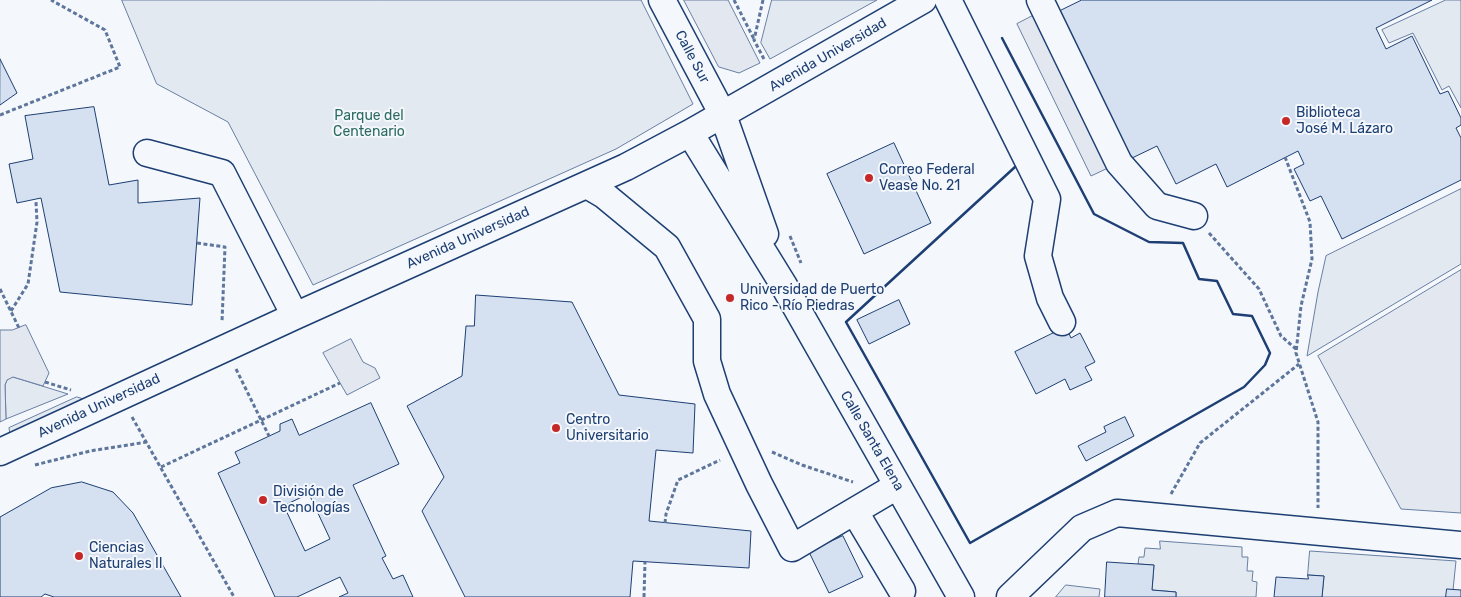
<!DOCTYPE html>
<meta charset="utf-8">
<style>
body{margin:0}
canvas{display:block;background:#f4f7fb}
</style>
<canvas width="1461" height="597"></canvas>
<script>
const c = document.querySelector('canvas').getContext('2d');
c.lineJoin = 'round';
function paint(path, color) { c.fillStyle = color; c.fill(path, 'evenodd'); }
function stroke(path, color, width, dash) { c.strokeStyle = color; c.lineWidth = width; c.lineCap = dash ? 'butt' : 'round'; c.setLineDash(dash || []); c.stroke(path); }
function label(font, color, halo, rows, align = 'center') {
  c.font = font + ' Rubik,sans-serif'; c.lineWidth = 4; c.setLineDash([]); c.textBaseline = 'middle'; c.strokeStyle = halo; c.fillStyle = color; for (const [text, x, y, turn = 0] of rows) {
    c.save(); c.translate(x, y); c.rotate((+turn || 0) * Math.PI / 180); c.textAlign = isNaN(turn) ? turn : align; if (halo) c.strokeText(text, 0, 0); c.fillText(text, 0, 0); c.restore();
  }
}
const green = new Path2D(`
 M122,0H641L693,104L616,149L313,285L228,122L157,84Z
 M772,0H877L770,59L761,43Z
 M1446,0H1461V108L1449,86L1442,90L1413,33L1389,43L1382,30Z
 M1461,189V264L1307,356L1318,292L1326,256Z
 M13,377L68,394L6,419L5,385L7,380Z
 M77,397L87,400L10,435L9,428Z
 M1160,541L1242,547V557H1248L1247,571H1253L1252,581L1257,582L1256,597H1176V592L1152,590L1154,565L1138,564L1139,557H1144L1145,548L1160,549Z
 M1310,551L1456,561L1453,590L1446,597H1322L1324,576L1308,575Z
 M1066,585L1100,589L1099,597H1056Z`);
const parking = new Path2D(`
 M684,0H728L760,63L739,73L719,67Z
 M1052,6L1127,159L1091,176L1017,24Z
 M1461,270V513L1401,509L1318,356Z
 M26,325L49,373L43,386L13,377L7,380L5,385L6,419L0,422V330H12Z
 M351,339L363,362L375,368L380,378L347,395L323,353Z`);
const building = new Path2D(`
 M1082,0H1432L1376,28L1386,49L1412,36L1440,94L1448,91L1461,118V125L1456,128L1461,138V180L1342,239L1321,196L1310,201L1294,169L1304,164L1298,151L1227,187L1216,164L1176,184L1157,146L1130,159L1058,12Z
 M0,59L17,93L0,105Z
 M94,107L109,185L138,180V203L200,198L192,305L60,292L41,198L17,203L9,164L33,159L25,116Z
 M894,143L931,223L864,254L827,174Z
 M476,295L572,302L619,395L695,404L693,453L656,450L649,521L751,531L749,568L633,561L630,597H465L422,511L444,477L407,406L462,376L466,326H474Z
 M899,300L910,324L869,344L857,320Z
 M1066,327L1071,338L1080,333L1095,362L1085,367L1092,380L1070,390L1065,379L1036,394L1015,352Z
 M371,403L399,464L353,485L386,556L382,558L393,579L403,575L413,597H339L348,593L340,577L297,597H275L218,473L240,463L235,452L280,431V424L292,419L299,435ZM309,494L330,539L305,551L284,506Z
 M1125,417L1134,436L1086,461L1078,446L1106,432L1104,427Z
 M82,482L113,492L133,513L181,597H54L45,594L41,597H0V517L51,488Z
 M843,536L863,577L829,593L809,552Z
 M1107,562L1154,565L1152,590L1176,592V597H1105Z
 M1308,575L1324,576L1322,597H1274L1276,577L1308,579Z
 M1447,589L1461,590V597H1446Z`);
const path = new Path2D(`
 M734,0L754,39
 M763,0L754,40L765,61
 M0,115L120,67L105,30L51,0
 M1285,157L1310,222L1312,259L1301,306L1296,353L1318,422V508
 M1209,233L1259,289L1281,336L1296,349
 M790,236L801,263
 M197,243L225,247L222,322
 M0,289L19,328
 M11,311L28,284L37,222L36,202
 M236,369L269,436
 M45,382L71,390
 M132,417L234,597
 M772,452L802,465L853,482
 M35,465L90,451L147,442
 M161,467L340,383
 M1171,494L1200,443L1299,364
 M665,523L666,514L678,480L720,460
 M644,597L645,562`);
const minor = new Path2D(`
 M662,0L723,115L765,234
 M948,0L1047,199L1038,256L1050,298L1062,322
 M1040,0L1119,163L1157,206L1194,216
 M690,133L783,284L961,597
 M147,153L222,173L295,316
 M587,185L604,195L667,247L707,319V361L717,394L759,484L792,548L897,486
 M0,452L295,316L626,167L690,133L923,0
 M855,512L902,591
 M1010,597L1082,528L1117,513L1461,545`);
const wall = new Path2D(`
 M1002,38L1094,214L1149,242L1183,243L1199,279L1217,281L1233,314L1252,316L1270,353L1265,365L1244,387L970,543L846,322L1015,167`);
const markers = [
 [1286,121,5,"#c62828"],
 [869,178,5,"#c62828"],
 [730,298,5,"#c62828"],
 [556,428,5,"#c62828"],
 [263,500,5,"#c62828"],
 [79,556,5,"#c62828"]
];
const streetNames = [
 ["Avenida Universidad",828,55,-30],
 ["Calle Sur",692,57,62],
 ["Avenida Universidad",468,238,-24],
 ["Avenida Universidad",99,406,-25],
 ["Calle Santa Elena",872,441,60]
];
const poiNames = [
 ["Biblioteca",1296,113],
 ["José M. Lázaro",1296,129],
 ["Correo Federal",879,170],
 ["Vease No. 21",879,186],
 ["Universidad de Puerto",740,290],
 ["Rico - Río Piedras",740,306],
 ["Centro",566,420],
 ["Universitario",566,436],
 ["División de",273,492],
 ["Tecnologías",273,508],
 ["Ciencias",89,548],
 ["Naturales II",89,564]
];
const parkNames = [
 ["Parque del",369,116],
 ["Centenario",369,132]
];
paint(green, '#e3e9f0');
stroke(green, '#687fa3', 1);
paint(parking, '#e3e8f0');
stroke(parking, '#687fa3', 1);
paint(building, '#d5e0f0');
stroke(building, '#1d3f73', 1);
stroke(minor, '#1d3f73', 29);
stroke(path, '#5e769c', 3, [4, 2.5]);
stroke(minor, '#f4f7fb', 26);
stroke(wall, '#1d3f73', 2.5);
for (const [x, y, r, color] of markers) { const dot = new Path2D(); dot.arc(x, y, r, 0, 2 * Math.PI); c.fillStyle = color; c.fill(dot); stroke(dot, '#f4f7fb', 2); }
label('14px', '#1d3f73', '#f4f7fb', streetNames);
label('14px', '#1d3f73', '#f4f7fb', poiNames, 'left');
label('14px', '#2c6c60', '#f4f7fb', parkNames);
</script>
